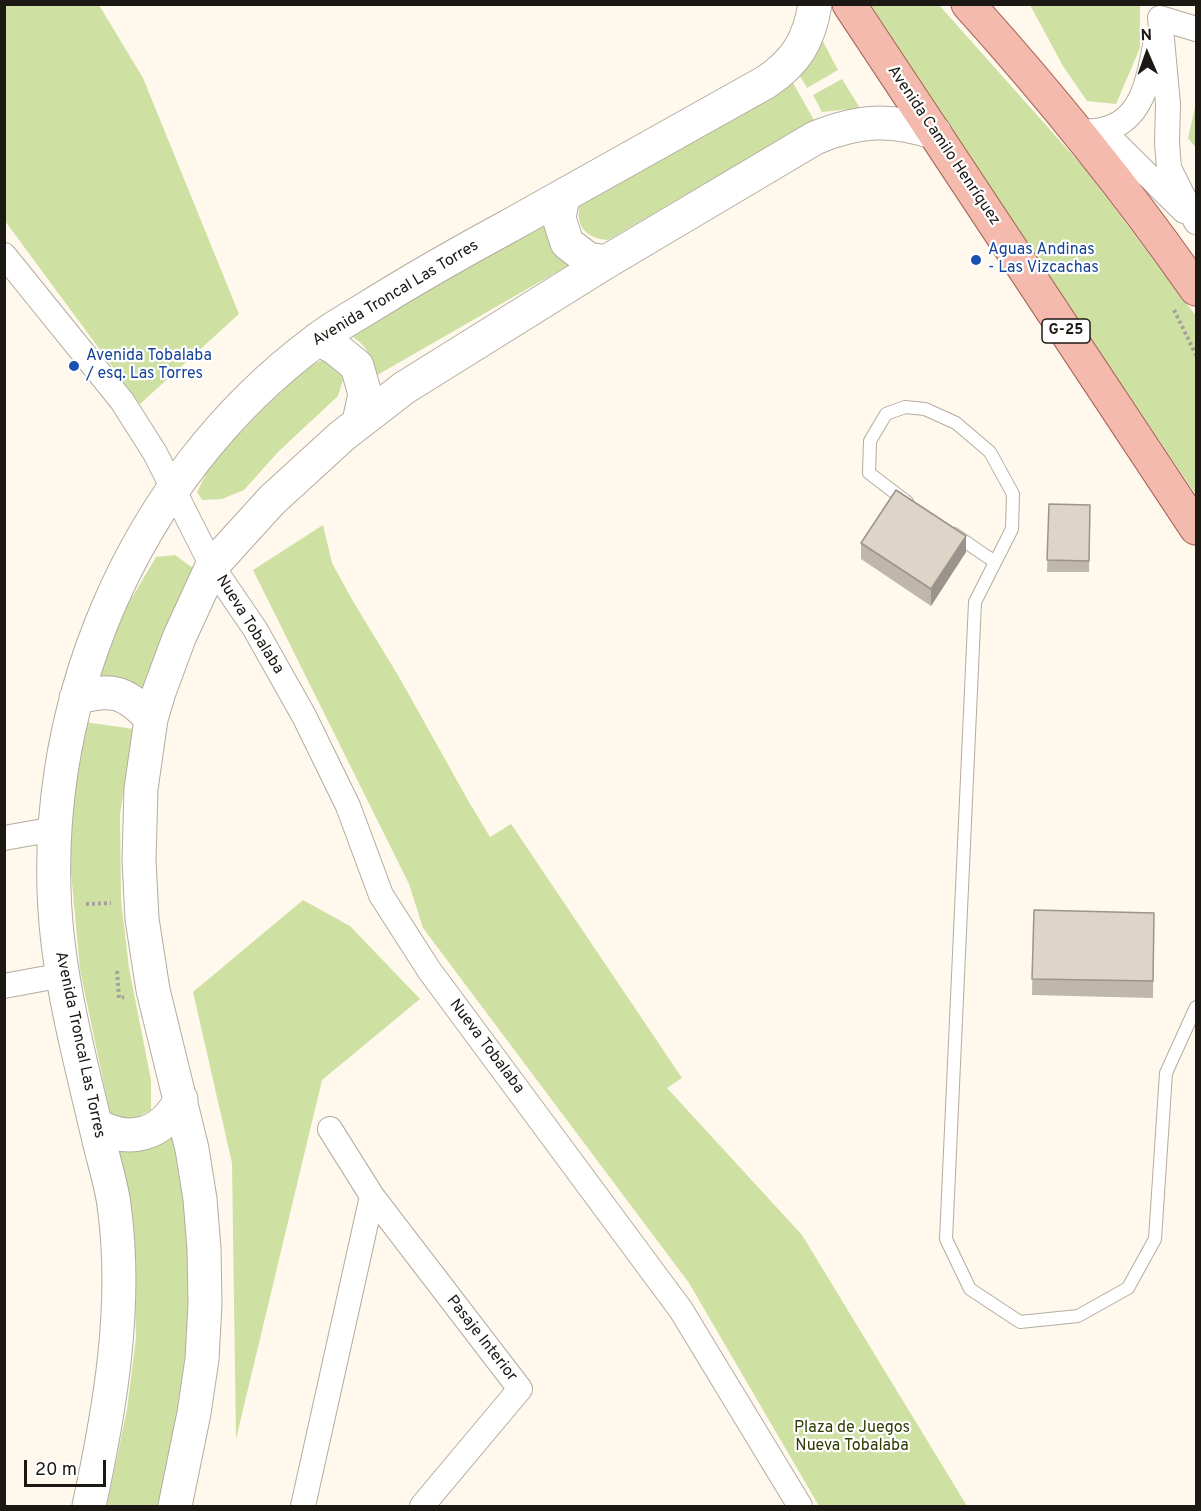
<!DOCTYPE html>
<meta charset="utf-8">
<style>
body{margin:0}
#map{position:relative;width:1201px;height:1511px;overflow:hidden;background:#fff8ed;font-family:Overpass,sans-serif}
canvas{display:block}
.frame{position:absolute;inset:0;border:6px solid #1c1914;pointer-events:none}
.north{position:absolute;left:1117px;top:24px;width:60px;height:60px;-webkit-text-stroke:4px #fff;paint-order:stroke;rotate:358deg;font-size:16px;font-weight:700;line-height:24px;text-align:center;color:#1c1914}
.north::after{content:'';display:block;margin:auto;width:21px;height:27px;background:#1c1914;clip-path:polygon(50% 0,100% 100%,50% 72%,0 100%)}
.scale{position:absolute;left:24px;top:1460px;width:82px;height:27px;box-sizing:border-box;border:3px solid #1c1914;border-top:0;padding-left:8px;font-size:18px;line-height:21px;white-space:nowrap;color:#1c1914;-webkit-text-stroke:4px #fff;paint-order:stroke}
</style>
<div id="map">
<canvas width="1201" height="1511"></canvas>
<div class="frame"></div>
<div class="north">N</div>
<div class="scale">20 m</div>
</div>
<script>
const c = document.querySelector('canvas').getContext('2d');
c.lineJoin = 'round';
function paint(path, color) { c.fillStyle = color; c.fill(path, 'evenodd'); }
function stroke(path, color, width, dash) { c.strokeStyle = color; c.lineWidth = width; c.lineCap = dash ? 'butt' : 'round'; c.setLineDash(dash || []); c.stroke(path); }
function label(font, color, halo, rows, align = 'center') {
  c.font = font + ' Overpass,sans-serif'; c.lineWidth = 4.5; c.setLineDash([]); c.textBaseline = 'middle'; c.strokeStyle = halo; c.fillStyle = color; for (const [text, x, y, turn = 0] of rows) {
    c.save(); c.translate(x, y); c.rotate((+turn || 0) * Math.PI / 180); c.textAlign = isNaN(turn) ? turn : align; if (halo) c.strokeText(text, 0, 0); c.fillText(text, 0, 0); c.restore();
  }
}
const green = new Path2D(`
 M4,5H99L143,78L239,314L140,404L5,221Z
 M866,5H939L1085,169L1196,316V495Z
 M1030,5H1140V48L1116,104L1087,101L1063,66Z
 M819,34L838,70L807,88L800,76Z
 M842,79L860,108L822,112L813,95Z
 M792,81L814,120L608,240C580,238 573,219 583,195Z
 M1196,103V148L1188,138Z
 M549,218L576,261L372,378C372,351 366,345 344,331Z
 M328,358L339,368L343,380L338,396L279,451L244,490L222,499L202,500L197,492L213,460L267,405L310,365Z
 M323,525L332,563L354,603L399,677L469,802L490,837L511,824L682,1078L667,1088L802,1235L967,1506H819L689,1283L423,928L409,884L253,570Z
 M175,555L193,568L168,624L142,699L96,684L127,606L156,557Z
 M85,722L134,729L120,814L121,900L129,968L151,1080V1110L125,1123L110,1113L80,970L68,839Z
 M303,900L350,926L420,999L322,1080L236,1439L232,1163L193,992Z
 M175,1126L192,1207L189,1380L165,1506H107L127,1409L136,1338L134,1257L116,1144Z`);
const path = new Path2D(`
 M1174,310L1196,355
 M86,904L111,903
 M117,971L119,998L124,997`);
const lane = new Path2D(`
 M907,502L869,473L870,441L886,414L905,407L925,409L956,423L990,452L1013,494L1012,529L975,602L946,1239L970,1289L1020,1322L1078,1316L1128,1288L1155,1239L1166,1073L1196,1007
 M954,534L995,562`);
const street = new Path2D(`
 M1160,18L1168,104L1167,143L1169,168L1196,222
 M1160,18L1196,29
 M1102,130L1184,211
 M1077,131C1085,131 1094,132 1101,130C1142,123 1149,79 1155,45
 M4,255L122,401L155,453L212,566L255,629L304,716L348,806L381,895L429,970L681,1310L800,1506
 M4,838L55,829
 M4,986L63,975
 M330,1129L372,1196L520,1389L422,1506
 M303,1506L372,1196`);
const secondary = new Path2D(`
 M563,196L559,218L567,243L588,259L606,262
 M318,339L335,348L357,366L365,394L359,422
 M76,698C111,687 127,692 151,719
 M95,1124C129,1145 163,1135 181,1099
 M89,1506C110,1409 128,1305 114,1205C111,1182 103,1159 98,1136C83,1072 66,1008 58,943C31,715 132,477 317,340C331,329 347,320 362,311C410,281 459,253 509,226C595,178 681,130 766,82C796,62 809,41 815,4
 M175,1506L194,1413L202,1359L205,1304L204,1249L200,1199L192,1149L153,990L142,919L139,860L141,789L151,719L159,692L179,638L212,566L272,500L342,436L404,388L606,262L815,138C858,120 891,118 935,133`);
const primary = new Path2D(`
 M849,4L1196,528
 M968,4C1050,95 1126,189 1196,289`);
const wall = new Path2D(`
 M1049,504L1090,505L1089,572H1047Z
 M861,543L966,552L931,606L861,559Z
 M1034,910L1154,913L1153,998L1032,995Z`);
const shadedWall = new Path2D(`
 M966,536V552L931,606V589Z`);
const building = new Path2D(`
 M896,490L966,536L931,589L861,543Z
 M1049,504L1090,505L1089,561L1047,560Z
 M1034,910L1154,913L1153,981L1032,979Z`);
const markers = [
 [976,260,6,"#1a4fb4"],
 [74,366,6,"#1a4fb4"]
];
const shields = [
 [1066,331,48]
];
const shieldNames = [
 ["G-25",1066,331]
];
const streetNames = [
 ["Avenida Camilo Henríquez",943,146,56],
 ["Avenida Troncal Las Torres",396,294,-31],
 ["Nueva Tobalaba",249,625,58],
 ["Avenida Troncal Las Torres",79,1045,78],
 ["Nueva Tobalaba",486,1047,53],
 ["Pasaje Interior",481,1339,52]
];
const transitNames = [
 ["Aguas Andinas",988,251],
 ["- Las Vizcachas",988,269],
 ["Avenida Tobalaba",86,357],
 ["/ esq. Las Torres",86,375]
];
const parkNames = [
 ["Plaza de Juegos",852,1429],
 ["Nueva Tobalaba",852,1447]
];
paint(green, '#cee1a3');
stroke(lane, '#b4aca0', 14);
stroke(street, '#b4aca0', 26);
stroke(secondary, '#b4aca0', 35);
stroke(primary, '#a56455', 35);
stroke(path, '#a7a199', 4, [3, 3]);
stroke(lane, '#fff', 12);
stroke(street, '#fff', 24);
stroke(secondary, '#fff', 33);
stroke(primary, '#f5baae', 33);
paint(wall, '#bfb6ac');
paint(shadedWall, '#9b948c');
paint(building, '#ded4c8');
stroke(building, '#9b948c', 1.5);
for (const [x, y, r, color] of markers) { const dot = new Path2D(); dot.arc(x, y, r, 0, 2 * Math.PI); c.fillStyle = color; c.fill(dot); stroke(dot, '#fff', 2); }
for (const [x, y, w] of shields) { const box = new Path2D(); box.roundRect(x - w / 2, y - 12, w, 24, 4.5); c.fillStyle = '#fff'; c.fill(box); stroke(box, '#1c1914', 1.5); }
label('bold 15px', '#1c1914', null, shieldNames);
label('16px', '#1c1914', '#fff', streetNames);
label('16px', '#164399', '#fff', transitNames, 'left');
label('16px', '#2f3c02', '#fff', parkNames);
</script>
